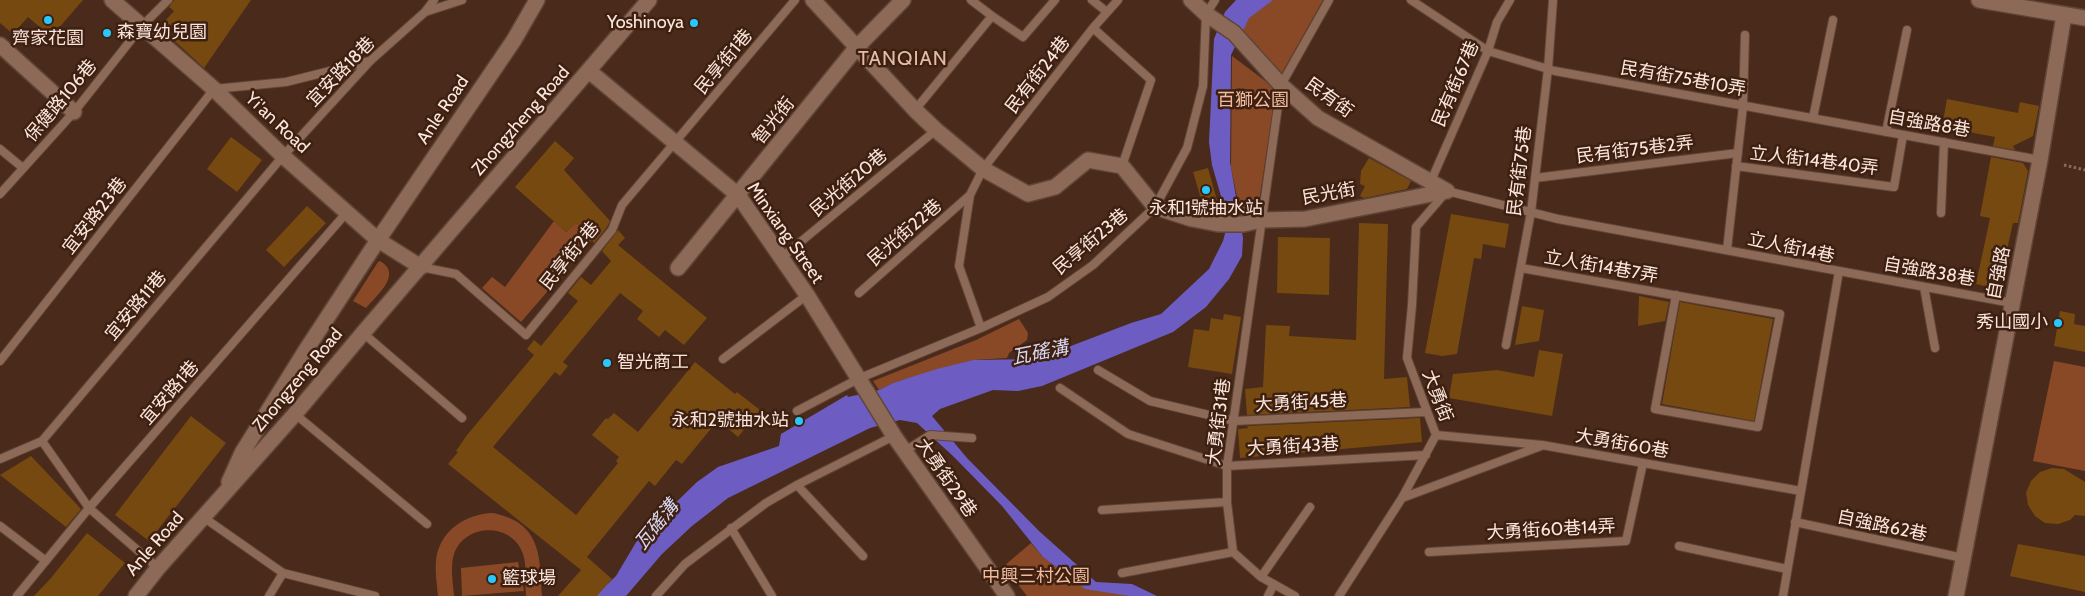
<!DOCTYPE html>
<meta charset="utf-8">
<style>
body{margin:0}
canvas{display:block;background:#492a1b}
</style>
<canvas width="2085" height="596"></canvas>
<script>
const c = document.querySelector('canvas').getContext('2d');
c.lineJoin = 'round';
function paint(path, color) { c.fillStyle = color; c.fill(path, 'evenodd'); }
function stroke(path, color, width, dash) { c.strokeStyle = color; c.lineWidth = width; c.lineCap = dash ? 'butt' : 'round'; c.setLineDash(dash || []); c.stroke(path); }
function label(font, color, halo, rows, align = 'center') {
  c.font = font + ' Cabin,"Noto Sans TC",sans-serif'; c.lineWidth = 5; c.setLineDash([]); c.textBaseline = 'middle'; c.strokeStyle = halo; c.fillStyle = color; for (const [text, x, y, turn = 0] of rows) {
    c.save(); c.translate(x, y); c.rotate((+turn || 0) * Math.PI / 180); c.textAlign = isNaN(turn) ? turn : align; if (halo) c.strokeText(text, 0, 0); c.fillText(text, 0, 0); c.restore();
  }
}
const green = new Path2D(`
 M1260,0H1323L1278,80L1230,33Z
 M1232,56L1276,89L1257,215L1241,216L1231,168Z
 M554,221L566,232L576,223L592,240L521,322L482,288L492,277L505,287Z
 M380,261C403,274 377,295 366,308L353,301L378,262Z
 M1019,319L1028,333L1027,340L1009,353L1007,358L973,360L893,383L879,390L873,381L976,340Z
 M2054,361L2085,367V471L2033,461Z
 M493,513C541,523 540,555 542,596H526C525,583 527,566 523,554C512,522 465,523 454,554C450,566 453,583 454,596H438C437,585 435,572 436,561C439,531 465,514 493,513Z
 M1031,543L1043,557L1085,588L1129,596H1027L1004,566Z
 M518,562L524,591L462,596L461,568Z`);
const water = new Path2D(`
 M1236,0H1273L1249,18L1231,55L1230,162L1243,238L1242,256L1229,279L1206,307L1173,332L1042,386L1018,391L993,390L940,409L932,416L967,458L1039,531L1096,582L1132,584L1157,596H1129L1085,589L1043,557L1002,506L953,456L917,423L900,420L870,428L728,498L692,526L662,554L626,596H595L616,576L638,539L697,482L718,467L779,446L781,434L847,395L848,397L879,390L893,383L937,369L973,360L1037,359L1131,323L1161,314L1209,269L1223,241L1227,226L1225,210L1212,165L1209,142L1214,39L1225,12Z`);
const building = new Path2D(`
 M0,0H83L51,37L28,17L13,34L0,23Z
 M174,0H251L204,68L165,32L166,20L174,11L169,7Z
 M1947,99L2018,113L2020,102L2039,106L2033,136L2013,146L2015,150L1993,146L1995,137L1942,127Z
 M231,137L262,160L237,192L207,169Z
 M555,141L574,158L564,170L610,221L607,227L594,243L576,223L566,232L515,187Z
 M1991,157L2023,163L2028,171L2018,223H2013L1998,289L1976,284L1990,218L1980,216Z
 M1369,158L1411,181L1407,189L1364,198L1360,196L1365,186L1360,184L1361,171Z
 M1208,168L1221,215L1205,212L1193,172Z
 M307,206L326,223L284,267L266,250Z
 M1451,214L1509,224L1505,248L1483,244L1481,259L1474,258L1457,354L1442,356L1425,353Z
 M1359,223L1388,224L1384,379L1407,377L1410,407L1247,415L1245,389L1263,387L1266,325L1290,326L1289,336L1356,340Z
 M618,230L625,238L618,245L707,318L684,345L665,330L659,337L637,319L643,311L620,293L563,362L568,366L560,376L555,372L493,447L576,515L618,463L616,461L619,457L592,435L606,418L608,419L614,413L638,432L695,362L735,394L737,392L760,410L738,437L718,420L682,464L676,460L655,486L649,481L587,557L612,579L597,596H558L581,570L448,464L458,452L456,451L467,435L534,355L527,349L534,340L541,346L578,301L568,293L581,277L591,285L611,261L602,251Z
 M1278,237L1330,238L1329,295L1277,293Z
 M1639,296L1669,302L1665,321L1638,326Z
 M1680,302L1773,319L1754,421L1662,404Z
 M1522,306L1544,310L1539,341L1515,345Z
 M2060,311L2075,314L2074,324L2085,326V352L2054,346Z
 M1224,314L1241,317L1232,374L1188,367L1194,329L1209,331L1211,318L1223,320Z
 M1539,350L1563,354L1552,416L1449,398L1453,374L1497,370L1534,377Z
 M191,416L226,443L149,541L115,515Z
 M1420,418L1422,442L1240,458L1238,429L1248,428L1247,426Z
 M31,456L81,509L66,527L0,475Z
 M2052,468L2064,469L2085,482V516L2075,515L2070,520L2058,524L2045,523L2035,516L2028,505L2026,493L2031,481L2040,472Z
 M87,533L125,563L98,596H34L51,578Z
 M2018,544L2085,556V592L2010,576Z`);
const path = new Path2D(`
 M2064,165L2085,170`);
const lane = new Path2D(`
 M1092,0L1107,12
 M1411,0L1488,51L1555,71L2040,160
 M425,12L462,0
 M992,16L1023,37L1055,0
 M1093,28L1151,80L1122,166
 M915,110L992,16L971,0
 M1813,118L1833,20
 M1886,132L1907,30
 M0,149L23,168
 M1736,166L1894,187L1903,135
 M1535,178L1738,153
 M1431,181L1488,51L1497,22L1510,0
 M0,194L74,112L142,26L168,0
 M1941,213L1944,142
 M1727,250L1743,106L1745,35
 M781,258L936,130
 M421,267L456,274L526,335L612,230L622,205L795,0
 M1521,268L1780,314L1758,427L1655,409L1676,295
 M1924,287L1935,348
 M859,293L970,195
 M981,328L959,266L970,195L983,169L1093,28L1118,0
 M363,333L462,418
 M1506,345L1531,212L1548,69L1553,0
 M723,359L807,295
 M0,361L214,89L286,82L370,61
 M1098,370L1150,401L1234,421L1426,412
 M1060,388L1128,434L1227,466L1426,455
 M797,411L860,378L981,328L1048,297L1093,265L1155,207L1187,148L1203,86L1206,14L1215,0
 M295,414L427,524
 M1436,435L1407,358L1412,305L1416,227L1447,191L1558,219L2012,303
 M1436,435L1542,445L1801,491
 M42,441L89,508L158,568
 M905,451L930,435L972,438
 M0,459L42,441L283,156L370,61L425,12L434,0
 M797,485L863,556
 M1402,498L1541,446
 M1102,510L1227,502
 M203,517L283,573L375,596
 M1795,522L1963,558
 M0,526L46,561
 M731,528L772,596
 M1679,546L1787,569
 M1429,552L1626,541L1643,463
 M1122,573L1233,552
 M1261,577L1310,507
 M17,596L89,508L348,211
 M269,596L283,573
 M656,596L685,564L766,503L797,485L894,436
 M1268,596L1274,584
 M1295,596L1261,577L1233,552L1227,502V466L1281,85L1329,0
 M1339,596L1402,498L1436,435
 M1783,596L1839,271`);
const street = new Path2D(`
 M112,0L214,89L283,156L378,240L421,267
 M813,0L915,110L936,130L983,169L1028,194L1055,187L1088,160L1122,166L1155,207L1192,219L1218,224H1244L1262,220L1305,219L1447,191
 M1191,0L1206,14L1234,33L1281,85L1318,118L1447,191
 M1979,0L2085,18
 M0,45L74,112
 M589,71L738,195L807,295L894,436L1007,596
 M378,240L514,40L537,0
 M678,268L857,47L903,0
 M1956,596L2040,160L2064,15`);
const secondary = new Path2D(`
 M229,482L242,453L306,350L378,240
 M136,596L158,568L295,414L363,333L649,0`);
const markers = [
 [48,20,5,"#28c8ff"],
 [694,23,5,"#28c8ff"],
 [107,33,5,"#28c8ff"],
 [1206,190,5,"#28c8ff"],
 [2058,323,5,"#28c8ff"],
 [607,363,5,"#28c8ff"],
 [799,421,5,"#28c8ff"],
 [492,579,5,"#28c8ff"]
];
const poiNames = [
 ["Yoshinoya",684,23],
 ["森寶幼兒園",117,33,"left"],
 ["齊家花園",48,39,"center"],
 ["永和1號抽水站",1206,209,"center"],
 ["秀山國小",2048,323],
 ["智光商工",617,363,"left"],
 ["永和2號抽水站",789,421],
 ["籃球場",502,579,"left"]
];
const streetNames = [
 ["民享街1巷",724,62,-50],
 ["宜安路18巷",341,72,-46],
 ["民有街24巷",1038,75,-52],
 ["民有街75巷10弄",1683,79,10],
 ["民有街67巷",1456,84,-67],
 ["民有街",1329,98,36],
 ["保健路106巷",61,101,-50],
 ["Anle Road",443,110,-56],
 ["Zhongzheng Road",521,121,-49],
 ["智光街",774,121,-51],
 ["Yi'an Road",277,123,43],
 ["自強路8巷",1929,124,10],
 ["民有街75巷2弄",1635,150,-7],
 ["立人街14巷40弄",1814,161,7],
 ["民有街75巷",1520,171,-83],
 ["民光街20巷",849,183,-40],
 ["民光街",1329,194,-10],
 ["宜安路23巷",95,216,-52],
 ["Minxiang Street",785,233,55],
 ["民光街22巷",905,233,-41],
 ["民享街23巷",1091,242,-40],
 ["立人街14巷",1791,248,12],
 ["民享街2巷",570,256,-51],
 ["立人街14巷7弄",1601,267,10],
 ["自強路38巷",1929,272,10],
 ["自強路",1999,273,-79],
 ["宜安路11巷",136,306,-50],
 ["Zhongzeng Road",298,380,-50],
 ["宜安路1巷",170,393,-49],
 ["大勇街",1437,396,69],
 ["大勇街45巷",1301,403,-3],
 ["大勇街31巷",1219,422,-83],
 ["大勇街60巷",1622,444,10],
 ["大勇街43巷",1293,447,-3],
 ["大勇街29巷",946,478,55],
 ["自強路62巷",1882,526,12],
 ["大勇街60巷14弄",1551,530,-3],
 ["Anle Road",155,544,-49]
];
const parkNames = [
 ["百獅公園",1253,101],
 ["中興三村公園",1036,577]
];
const waterNames = [
 ["瓦磘溝",1040,353,-11],
 ["瓦磘溝",657,525,-51]
];
const quarterNames = [
 ["TANQIAN",903,59]
];
paint(green, '#894927');
paint(water, '#6d5dc2');
paint(building, '#75490f');
stroke(lane, '#5f4537', 10);
stroke(street, '#5f4537', 18);
stroke(secondary, '#5f4537', 18);
stroke(path, '#876c5f', 3, [2.5, 2.5]);
stroke(lane, '#8d6a58', 8);
stroke(street, '#8d6a58', 15);
stroke(secondary, '#8d6a58', 15);
for (const [x, y, r, color] of markers) { const dot = new Path2D(); dot.arc(x, y, r, 0, 2 * Math.PI); c.fillStyle = color; c.fill(dot); stroke(dot, '#3e2011', 2); }
label('18px', '#fbe6dd', '#3e2011', poiNames, 'right');
label('18px', '#fbe6dd', '#3e2011', streetNames);
label('18px', '#f1bba0', '#3e2011', parkNames);
label('italic 19px', '#d9d8f3', '#3e2011', waterNames);
c.letterSpacing = '1px';
label('20px', '#e3bba8', '#3e2011', quarterNames);
c.letterSpacing = '0px';
</script>
